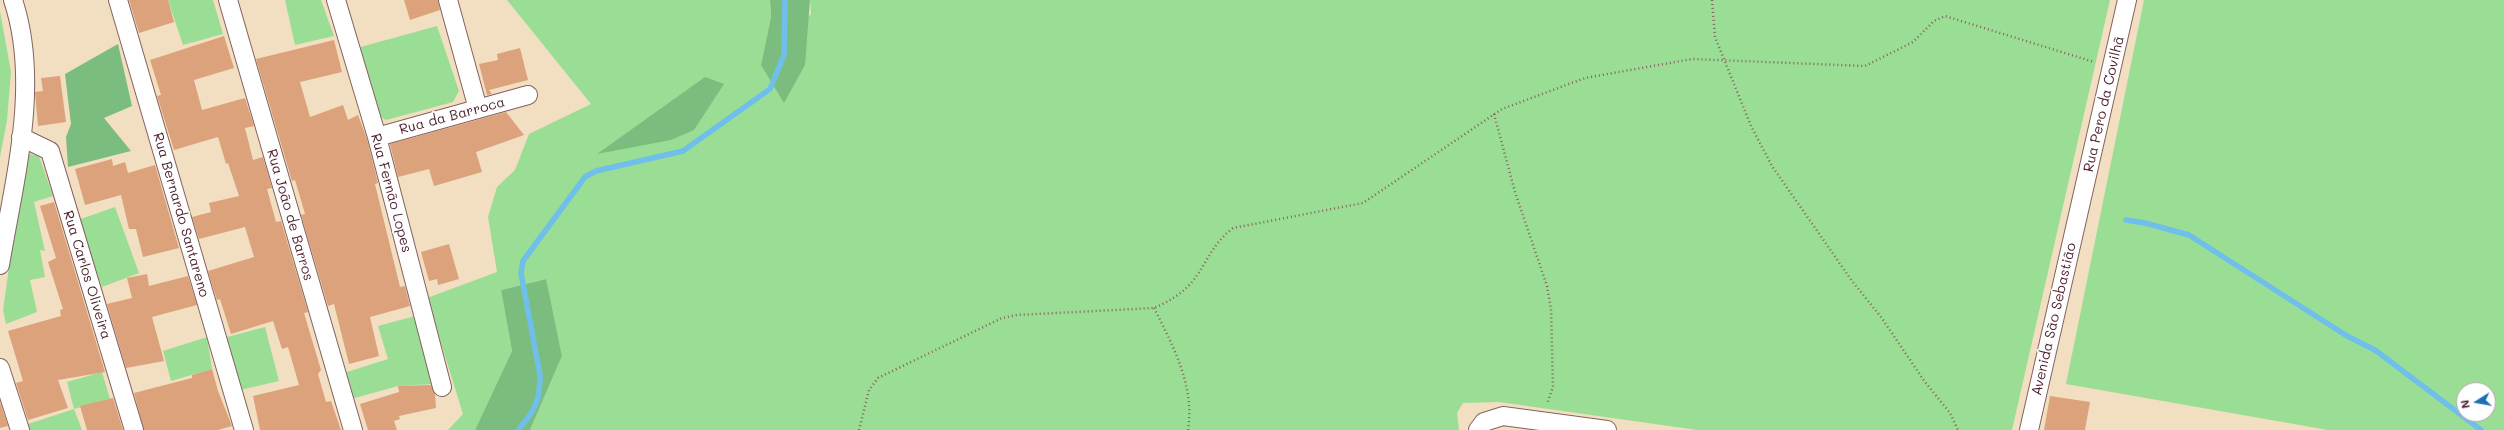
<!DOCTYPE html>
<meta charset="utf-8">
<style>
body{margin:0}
#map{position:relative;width:2504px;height:430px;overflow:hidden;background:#f2dec0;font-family:Mali,sans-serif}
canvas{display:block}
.north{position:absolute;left:2456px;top:382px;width:40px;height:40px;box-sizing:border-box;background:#fff;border:1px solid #b7a5aa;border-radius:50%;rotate:259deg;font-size:11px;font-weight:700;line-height:16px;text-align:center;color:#4a1f2b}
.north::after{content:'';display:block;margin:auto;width:14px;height:18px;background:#1f6fb2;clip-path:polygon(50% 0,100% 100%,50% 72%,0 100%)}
</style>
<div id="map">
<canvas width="2504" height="430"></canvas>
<div class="north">N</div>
</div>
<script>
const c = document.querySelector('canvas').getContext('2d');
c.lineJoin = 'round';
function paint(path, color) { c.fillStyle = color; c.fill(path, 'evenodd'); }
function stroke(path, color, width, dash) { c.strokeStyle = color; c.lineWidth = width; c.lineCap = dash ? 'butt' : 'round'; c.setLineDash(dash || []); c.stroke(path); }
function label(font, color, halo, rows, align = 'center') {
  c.font = font + ' Mali,sans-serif'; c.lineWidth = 3.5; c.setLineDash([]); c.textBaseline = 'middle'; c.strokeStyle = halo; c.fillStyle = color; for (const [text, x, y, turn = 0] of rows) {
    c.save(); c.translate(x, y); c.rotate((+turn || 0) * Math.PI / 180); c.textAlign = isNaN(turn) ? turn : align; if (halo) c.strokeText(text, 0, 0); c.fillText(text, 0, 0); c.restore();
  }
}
const green = new Path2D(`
 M168,0H213L223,34L183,45Z
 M285,0H321L334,36L295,45Z
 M507,0H770L771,17L761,65L811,14L810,0H2110L2012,430H1697L1499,402L1463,403L1457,413L1459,430H530L562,356L545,279L501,290L512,351L475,430H448L463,414L427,298L497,272L488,217L497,187L515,170L529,134L591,104Z
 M2144,0H2504V430H2328L2066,384ZM2464,390H2488V414H2464Z
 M0,11L11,72L7,120L0,157Z
 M437,26L459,91L453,102L386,120L381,117L357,48Z
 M25,153L39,156L53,196L34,202L45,251L40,250L45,277L30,280L37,312L6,324L3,310Z
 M115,207L139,273L102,287L78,220Z
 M415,316L434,384L398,386L351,399L344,373L388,359L378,326Z
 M265,327L279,381L240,390L227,337Z
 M207,337L212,369L171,381L163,351Z
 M102,372L110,399L74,409L82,430H30L28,424L74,409L67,382Z`);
const forest = new Path2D(`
 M770,0H810L805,65L784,103L761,65L771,17Z
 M118,44L132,106L104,118L131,151L68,167L66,137L71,124L65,74Z
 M705,77L724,84L694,130L671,140L597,154Z
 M546,279L562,356L530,430H475L512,351L501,290Z`);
const stream = new Path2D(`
 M2126,220L2145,223L2189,235L2347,336L2375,350L2481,430
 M518,430C535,410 540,402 540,375L521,273L523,261L585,177L596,171L683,151L770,89L784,55L785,0`);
const building = new Path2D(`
 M129,0H168L174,22L139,33Z
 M404,0H438L440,10L410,20Z
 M224,36L234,68L194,80L202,110L245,98L254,126L245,128L253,160L263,157L272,188L267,189L276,222L281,221L308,312L304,313L321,370L318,374L326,402L331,401L341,430H260L253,396L299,385L288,347L282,349L273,321L231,334L220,299L217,300L208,271L254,257L245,227L199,239L192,217L211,212L209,203L239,196L228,163L226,164L218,137L174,150L157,96L161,95L150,60Z
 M334,40L342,72L300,82L310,117L343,105L348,120L358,115L367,139L378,183L375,184L400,287L405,286L410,306L370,317L379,356L349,364L334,304L328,306L301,215L305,214L295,180L292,181L256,59Z
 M520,48L528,80L489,90L492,94L487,95L479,64L498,60L497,54Z
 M60,76L66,122L38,126L35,92L43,91L41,78Z
 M506,112L524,135L476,152L482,172L434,186L429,169L398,177L390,144Z
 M112,159L113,166L125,162L128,173L155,165L179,248L143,257L136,229H129L121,195L85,205L75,169Z
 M54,202L105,372L58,380L68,408L28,420L16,383L23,381L8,331L61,316L60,310L63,309L48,262L56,258L40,206Z
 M449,244L459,279L438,285L437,279L429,281L421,252Z
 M147,274L149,286L188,276L197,305L152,317L164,361L126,368L107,304L132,298L127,278Z
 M212,369L218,391L232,426L218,430H144L134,393L192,378V375Z
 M431,385L435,395L436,408L399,416L400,419L394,421L397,430H368L360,404L399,392L398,386Z
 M2050,396L2090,402L2085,430H2044Z
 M113,398L123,430H87L80,406Z
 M0,402L8,426L0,428Z`);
const path = new Path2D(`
 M1712,0L1715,37L1751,126L1772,166L1852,281L1881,317L1925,382L1950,413L1958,430
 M1494,114L1515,192L1547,286L1551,309L1553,387L1547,404
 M1154,308C1173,346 1195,386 1188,430
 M859,430L869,390L878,378L1002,318L1017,315L1154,308C1168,302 1182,294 1192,282C1208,262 1211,245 1233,228L1363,203L1502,109L1585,78L1692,59L1865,66L1913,42L1934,21L1945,16L2094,62`);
const street = new Path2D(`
 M118,0L244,430
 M228,0L353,430
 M336,0L377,137L442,387
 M448,0L478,109
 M21,137L50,151L134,430
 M377,137L528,95
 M0,265C14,180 41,84 13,0
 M0,368L20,430
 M1478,430L1484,422L1503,416L1607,430
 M2029,430L2127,0`);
const streetNames = [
 ["Rua Pero da Covilhã",2104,104,-77],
 ["Rua da Barroca",452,116,-15],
 ["Rua Fernão Lopes",391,193,75],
 ["Rua Bernardo Santareno",181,215,74],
 ["Rua João de Barros",290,215,74],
 ["Rua Carlos Oliveira",87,275,73],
 ["Avenida São Sebastião",2054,319,-77]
];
paint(green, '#9ade96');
paint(forest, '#7bbd7f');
stroke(stream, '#6fbfea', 5.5);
paint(building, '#dca27b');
stroke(street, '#85625f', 20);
stroke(path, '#85625f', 2.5, [1, 3]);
stroke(street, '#fff', 18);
label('14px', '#4a1f2b', '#fff', streetNames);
</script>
